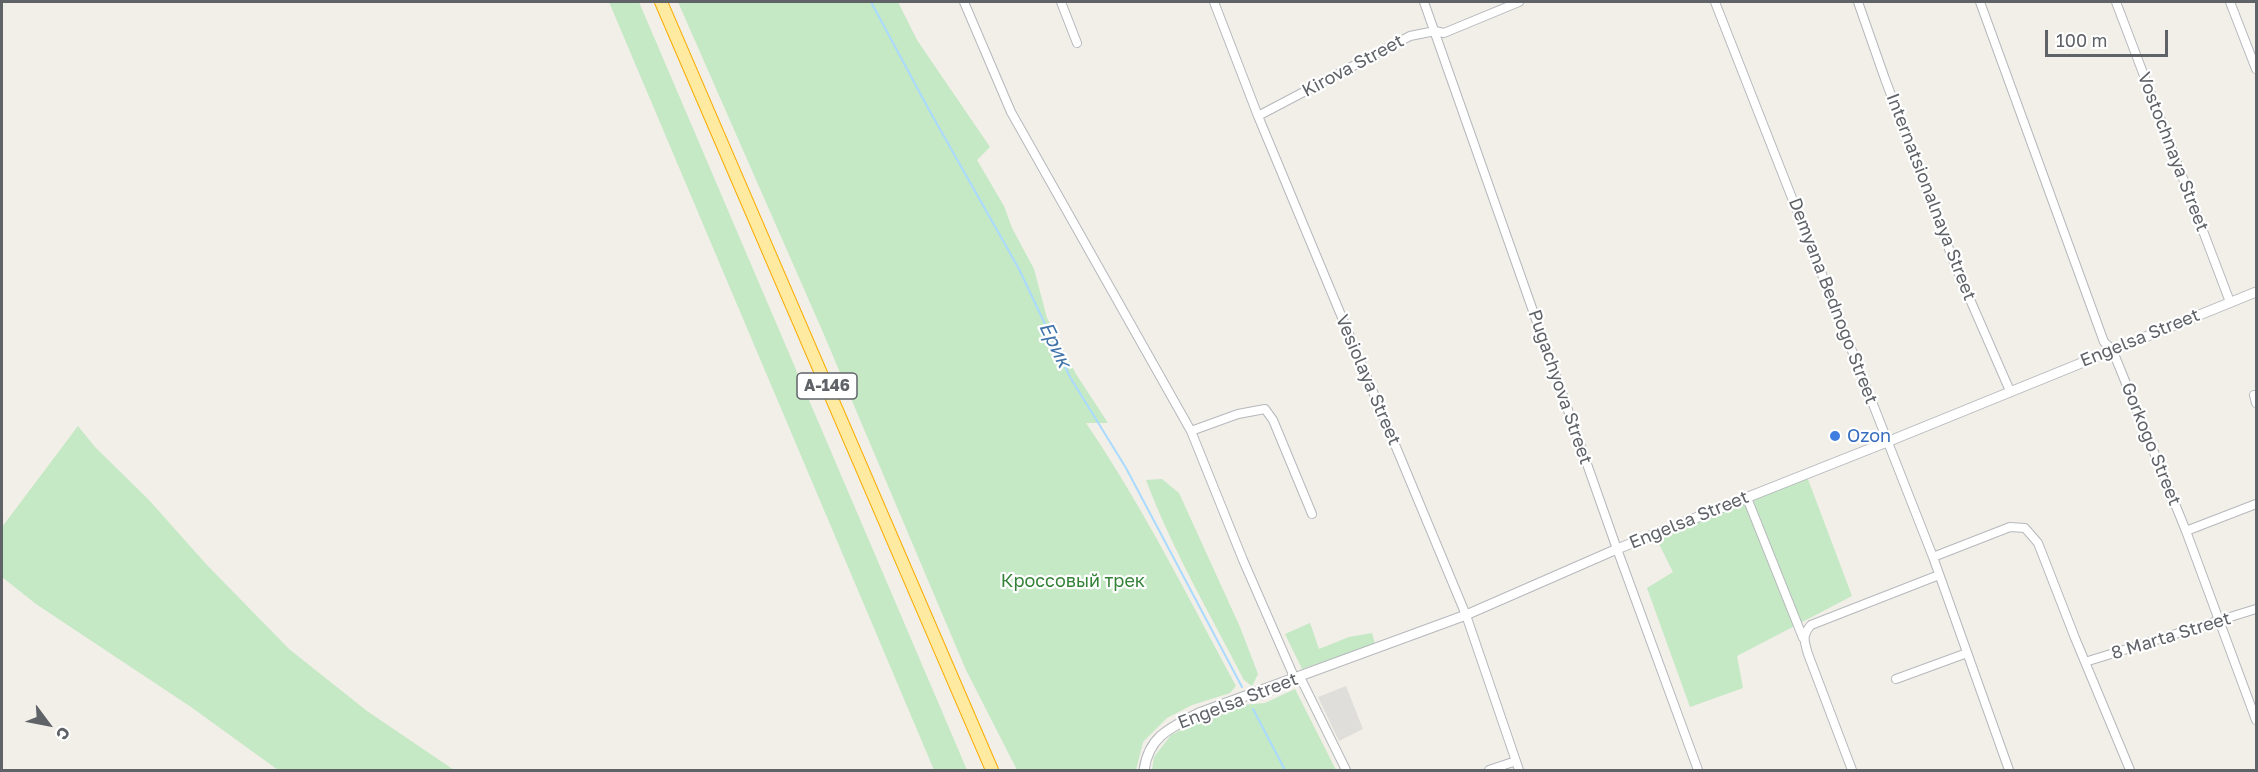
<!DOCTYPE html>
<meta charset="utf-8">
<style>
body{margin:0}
#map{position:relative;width:2258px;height:772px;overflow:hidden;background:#f1efe8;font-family:"Golos Text",sans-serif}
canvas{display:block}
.frame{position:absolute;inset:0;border:3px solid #5f6368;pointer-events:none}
.north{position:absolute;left:18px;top:694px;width:60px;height:60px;-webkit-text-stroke:4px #fff;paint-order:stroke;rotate:122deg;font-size:16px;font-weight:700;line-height:24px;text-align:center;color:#5f6368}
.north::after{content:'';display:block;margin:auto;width:21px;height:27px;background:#5f6368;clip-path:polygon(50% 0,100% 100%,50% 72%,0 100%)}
.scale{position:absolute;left:2045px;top:30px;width:123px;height:27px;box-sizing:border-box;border:3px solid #5f6368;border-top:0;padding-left:8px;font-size:18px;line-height:21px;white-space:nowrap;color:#5f6368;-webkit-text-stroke:4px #fff;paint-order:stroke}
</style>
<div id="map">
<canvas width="2258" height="772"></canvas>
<div class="frame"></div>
<div class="north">С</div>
<div class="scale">100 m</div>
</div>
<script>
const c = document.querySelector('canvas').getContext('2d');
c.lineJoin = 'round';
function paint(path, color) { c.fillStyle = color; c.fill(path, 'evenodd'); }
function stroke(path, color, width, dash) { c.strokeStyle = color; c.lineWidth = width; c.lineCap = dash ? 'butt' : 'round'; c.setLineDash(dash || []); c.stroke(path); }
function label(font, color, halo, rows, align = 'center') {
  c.font = font + ' "Golos Text",sans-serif'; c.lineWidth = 4.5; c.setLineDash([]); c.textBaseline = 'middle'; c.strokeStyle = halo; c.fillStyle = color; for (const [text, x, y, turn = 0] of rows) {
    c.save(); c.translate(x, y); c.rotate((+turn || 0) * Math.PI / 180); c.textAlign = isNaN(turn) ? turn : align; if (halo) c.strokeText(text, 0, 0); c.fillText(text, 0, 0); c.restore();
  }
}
const industrial = new Path2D(`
 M1346,686L1363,729L1339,741L1318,697Z`);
const green = new Path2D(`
 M609,2H639L967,770H934Z
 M678,2H898L917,40L990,147L977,160L1004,206L1012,228L1034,269L1047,318L1076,374L1108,423H1086C1143,507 1188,597 1236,686L1230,693L1192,705L1167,718L1143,742L1136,770H1017L966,670L822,330Z
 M78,426L95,447L149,500L206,564L289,649L367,711L454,770H278L191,707L36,604L2,577V527Z
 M1806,474L1852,596L1737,656L1743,688L1690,707L1647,588L1673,572L1654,534Z
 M1162,479L1179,493L1240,627L1258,674L1252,686L1244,680C1210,614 1172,549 1146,480Z
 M1310,623L1319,649L1349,637L1372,633L1375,644L1302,669L1285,634Z
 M1295,689L1336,770H1152L1154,757L1171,735L1203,719L1241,705L1265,703Z`);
const stream = new Path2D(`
 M871,2L928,108L1019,269L1070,377L1126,468L1242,687
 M1253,709L1285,770`);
const minor = new Path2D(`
 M964,2L1011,112L1191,431L1243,560L1295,679
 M1061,2L1077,43
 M1214,2L1258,116L1466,615L1519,770
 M1424,2L1617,549L1698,770
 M1715,2L1933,557L2009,770
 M1858,2L1885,79L1955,265L2010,391
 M1980,2L2104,342L2112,349L2186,531L2256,720
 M2116,2L2230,302
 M2230,2L2256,69
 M1258,116L1410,36L1435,31L1444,33L1519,2
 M2254,395L2256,403
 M1191,431L1238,414L1265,409L1273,420L1312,514
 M1747,498L1803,638
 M2186,531L2256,504
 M1933,557L2010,527L2025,528L2038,543L2075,638L2130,770
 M2085,662L2256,609
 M1300,677L1346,770
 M1896,679L1967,653
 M1489,770L1516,761
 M1852,770L1808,654C1804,641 1802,635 1811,625L1939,575`);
const tertiary = new Path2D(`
 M1144,770C1149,736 1170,728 1199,713L1466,615L1617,549L1887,442L2256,292`);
const trunk = new Path2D(`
 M661,2L992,770`);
const markers = [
 [1835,436,6,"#3f7fe0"]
];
const shields = [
 [827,386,60]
];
const shieldNames = [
 ["А-146",827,386]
];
const streetNames = [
 ["Kirova Street",1353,66,-28],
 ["Vostochnaya Street",2173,152,69],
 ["Internatsionalnaya Street",1931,197,69],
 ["Demyana Bednogo Street",1833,301,69],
 ["Engelsa Street",2140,338,-22],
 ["Vesiolaya Street",1368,380,67],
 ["Pugachyova Street",1560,387,71],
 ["Gorkogo Street",2151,444,68],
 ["Engelsa Street",1689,520,-22],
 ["8 Marta Street",2171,636,-17],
 ["Engelsa Street",1238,701,-21]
];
const shopNames = [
 ["Ozon",1847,436]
];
const parkNames = [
 ["Кроссовый трек",1073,581]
];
const waterNames = [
 ["Ерик",1055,345,64]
];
paint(industrial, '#e0deda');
paint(green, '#c5e8c5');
stroke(stream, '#aadaff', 2);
stroke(minor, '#b5b8bc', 10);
stroke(tertiary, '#b5b8bc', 11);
stroke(trunk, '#f9ab00', 14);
stroke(minor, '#fff', 8);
stroke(tertiary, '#fff', 9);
stroke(trunk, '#feeaa1', 12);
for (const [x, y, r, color] of markers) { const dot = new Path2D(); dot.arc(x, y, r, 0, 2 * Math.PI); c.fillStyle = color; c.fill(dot); stroke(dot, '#fff', 2); }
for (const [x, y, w] of shields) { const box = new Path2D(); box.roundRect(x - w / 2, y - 13, w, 26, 4.5); c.fillStyle = '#fff'; c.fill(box); stroke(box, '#5f6368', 1.5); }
label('bold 16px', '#5f6368', null, shieldNames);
label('18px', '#5f6368', '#fff', streetNames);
label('18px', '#366cbe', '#fff', shopNames, 'left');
label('18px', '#348238', '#fff', parkNames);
label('italic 20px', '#4174aa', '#fff', waterNames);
</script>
